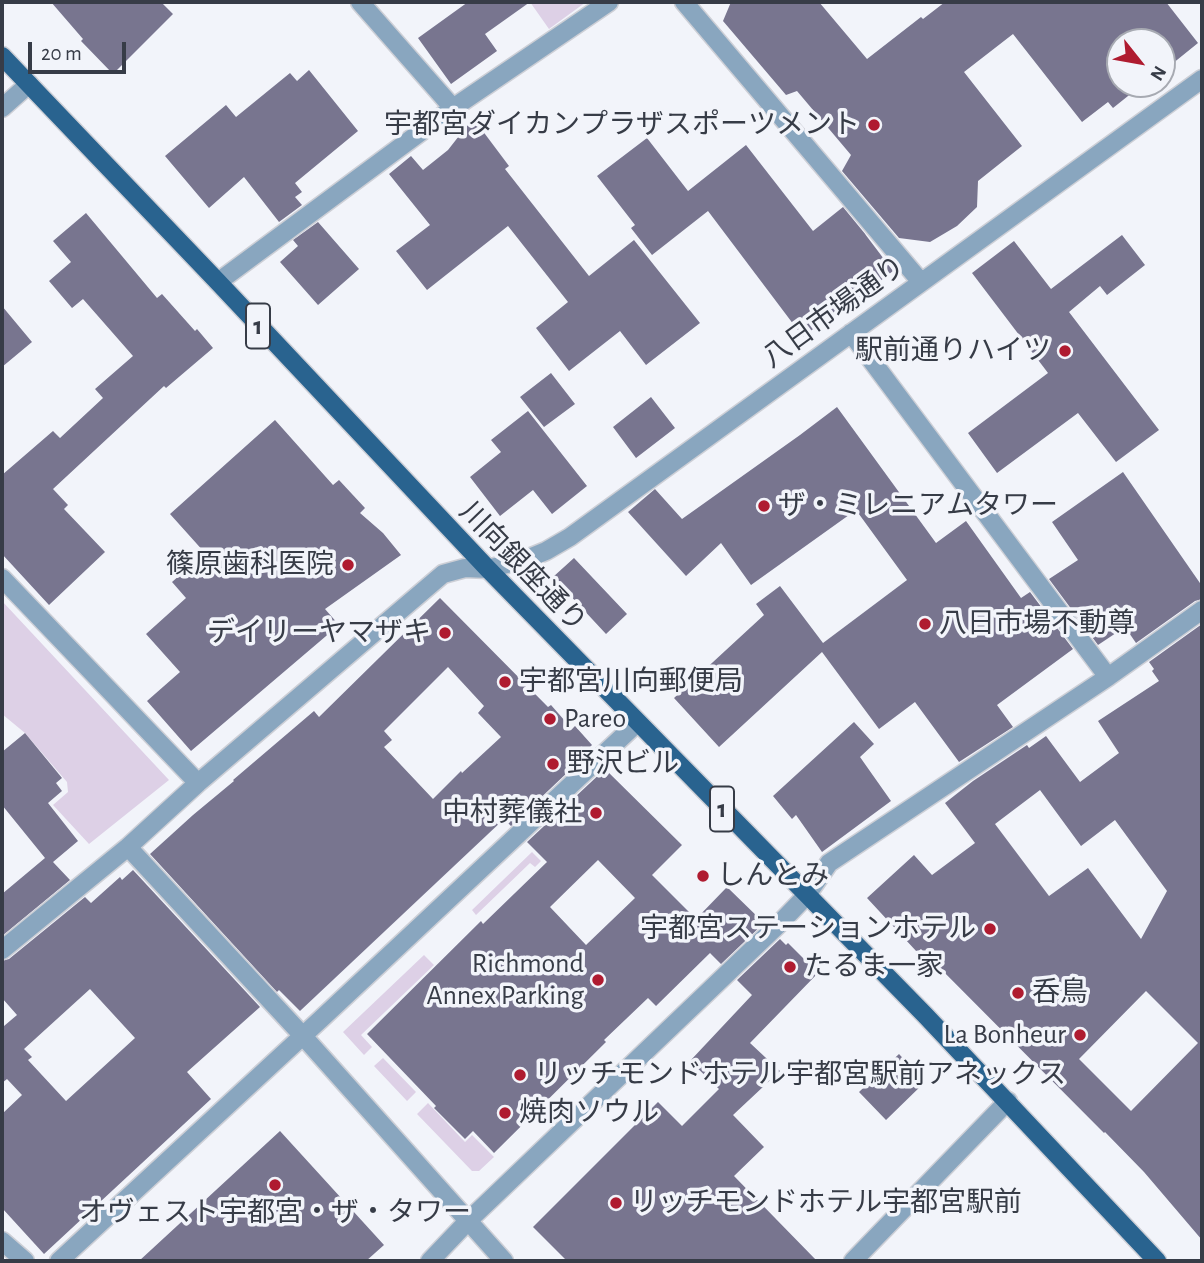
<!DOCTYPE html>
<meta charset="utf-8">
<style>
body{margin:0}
#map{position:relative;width:1204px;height:1263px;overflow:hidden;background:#f2f4fa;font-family:"Alegreya Sans",sans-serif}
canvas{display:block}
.frame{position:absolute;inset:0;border:4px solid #373c47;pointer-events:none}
.north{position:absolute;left:1106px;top:28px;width:70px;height:70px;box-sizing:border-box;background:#f2f4fa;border:2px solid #a7aab2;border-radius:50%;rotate:121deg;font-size:19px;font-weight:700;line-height:28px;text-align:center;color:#373c47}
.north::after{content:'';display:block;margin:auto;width:24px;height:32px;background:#af1b30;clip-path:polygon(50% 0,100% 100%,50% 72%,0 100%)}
.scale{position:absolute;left:28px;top:42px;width:98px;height:32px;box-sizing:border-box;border:4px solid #373c47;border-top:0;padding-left:9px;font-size:21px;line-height:24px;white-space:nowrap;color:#373c47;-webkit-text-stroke:5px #f2f4fa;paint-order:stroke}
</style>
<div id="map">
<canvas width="1204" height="1263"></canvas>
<div class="frame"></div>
<div class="north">N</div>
<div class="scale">20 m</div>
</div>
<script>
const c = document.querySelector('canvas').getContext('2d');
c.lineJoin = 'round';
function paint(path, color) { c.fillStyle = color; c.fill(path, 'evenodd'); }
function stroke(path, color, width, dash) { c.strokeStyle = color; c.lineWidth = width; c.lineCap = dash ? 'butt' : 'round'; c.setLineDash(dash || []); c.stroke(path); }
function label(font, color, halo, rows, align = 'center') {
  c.font = font + ' "Alegreya Sans","Noto Sans JP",sans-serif'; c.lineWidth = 7; c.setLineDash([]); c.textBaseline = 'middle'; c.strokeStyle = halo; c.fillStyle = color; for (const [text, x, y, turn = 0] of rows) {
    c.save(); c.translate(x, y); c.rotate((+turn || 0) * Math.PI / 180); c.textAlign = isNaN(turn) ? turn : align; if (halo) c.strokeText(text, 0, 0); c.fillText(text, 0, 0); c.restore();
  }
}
const green = new Path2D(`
 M530,2H586L549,29Z
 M2,601L169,780L89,844L53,805L68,792L67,782L25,733L2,714Z
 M532,852L541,861L535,867L530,863L476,915L472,910Z
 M424,955L434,965L361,1035L372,1047L364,1055L343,1032Z
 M383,1058L416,1092L407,1101L374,1066Z
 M428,1103L465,1142L472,1135L494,1157L479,1171H472L417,1114Z`);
const building = new Path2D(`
 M51,2H161L173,14L113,74L81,41L83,39Z
 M468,2H530L485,34L497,51L451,84L418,38Z
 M731,2H819L867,59L921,17L923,19L945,2H1166L1198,43L1172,64L1170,62L1162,69V42H1120V84H1143L1113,108L1108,102L1082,122L1013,34L964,72L1022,146L978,181L977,207L957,226L930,242L899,238L842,171L851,155L797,91L786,95L723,21Z
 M309,70L358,131L295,183L302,192L295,197L302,205L279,222L244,177L209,208L165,156L226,105L236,117L290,73L297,81Z
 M473,118L509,166L505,169L589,276L634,240L700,323L646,365L620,331L569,371L536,328L568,302L508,226L427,290L396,251L430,225L389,174L411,156L423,170L448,150Z
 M647,138L688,191L746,145L813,231L843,207L866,235L865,234L893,271L857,299L855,296L803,337L708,211L652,255L631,228L635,225L597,176Z
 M86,213L157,298L162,294L195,331L197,329L213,348L166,388L164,386L53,489L68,505L64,509L105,552L49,605L2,554V475L53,431L60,438L103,398L95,389L133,356L83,299L72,308L49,281L71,262L53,241Z
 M318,222L359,269L318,305L280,262L298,246L293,240Z
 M1122,235L1145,265L1107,295L1100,286L1069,312L1159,430L1116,462L1078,413L997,473L968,433L1048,373L972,273L1014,241L1051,289Z
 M2,306L32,342L2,367Z
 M551,373L575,404L544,427L520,397Z
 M651,397L675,428L636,458L613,427Z
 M837,407L936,543L966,521L1021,598L1030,592L1073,649L997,705L1013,727L959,762L915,702L879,729L822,652L719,747L674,698L764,615L756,604L780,586L823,643L907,580L856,510L751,585L721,543L686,576L628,512L655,489L682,519L800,435Z
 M528,411L587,486L552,514L533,490L500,516L470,477L501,452L491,440Z
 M275,420L333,485L339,480L365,508L360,513L383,533L401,555L325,609L339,625L191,751L147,701L180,672L146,634L186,598L172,582L205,553L170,514Z
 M1123,472L1202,586V599L1195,601L1136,643L1125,627L1098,645L1049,579L1078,560L1052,522Z
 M574,558L627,614L606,634L553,577Z
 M440,598L548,707L551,705L572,729L575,726L592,745L587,750L589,752L511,826L504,819L300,1011L279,990L277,992L150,854L193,815L234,781L233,780L314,711L319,717ZM448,667L484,706L478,713L501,737L462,773L461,771L433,799L384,747L392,740L384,731Z
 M1202,624V1240L1144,1172L1105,1132L1104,1133L921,949L917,952L867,898L914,855L932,875L975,843L945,803L973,781L1027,745L1029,748L1046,736L1080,782L1119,753L1098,721L1159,681L1152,671L1154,669L1149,662ZM1040,790L1081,846L1115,820L1167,891L1141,939L1088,868L1049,896L995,824ZM1146,991L1198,1043L1131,1111L1079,1059Z
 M854,722L874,744L860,757L891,801L822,852L796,815L792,819L773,796Z
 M25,733L62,778L56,783L62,791L48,803L78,841L53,862L70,880L2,936V894L45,858L2,805V752Z
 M605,769L682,845L652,875L696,919L727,887L764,923L721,964L710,953L656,1006L648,998L604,1040L606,1042L494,1153L473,1131L465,1139L434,1108L436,1106L367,1034L481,921L483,924L547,862L527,842ZM598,860L635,898L586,945L550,907Z
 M133,870L260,1007L187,1072L211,1099L44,1254L2,1208V1114L22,1095L7,1079L2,1083V1023L4,1026L17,1015L2,998V961L9,959L85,897L91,903L120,877L122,880ZM90,989L135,1038L66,1101L28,1060L32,1057L24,1049Z
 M780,939L786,945L788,943L818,973L750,1043L780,1071L733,1115L764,1147L734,1176L817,1261H567L533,1227L658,1102L682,1126L719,1089L690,1061L752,995L737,980Z
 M899,1054L925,1082L886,1120L859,1092Z
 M280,1131L384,1245L366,1261H139Z`);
const minor = new Path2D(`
 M360,2L453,108
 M684,2L921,282
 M2,108L29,84
 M218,282L453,108L609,2
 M851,333L1108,677
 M2,578L198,783
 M128,847L303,1036L504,1261
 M2,950L128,847L198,783L443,574L465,568L488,569L529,558L546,551L570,537L1202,79
 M2,1241L25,1261
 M59,1261L321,1019L637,723
 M430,1261L468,1221L781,922L807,895L829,863L1108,677L1202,610`);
const tertiary = new Path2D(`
 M853,1261L1008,1101`);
const primary = new Path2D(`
 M2,56L218,282L488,569L925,1015L1157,1261`);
const markers = [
 [874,125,7,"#af1b30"],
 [1065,351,7,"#af1b30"],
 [764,506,7,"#af1b30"],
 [348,565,7,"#af1b30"],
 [925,624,7,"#af1b30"],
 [445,633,7,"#af1b30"],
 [505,682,7,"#af1b30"],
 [550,719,7,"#af1b30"],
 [553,764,7,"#af1b30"],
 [596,813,7,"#af1b30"],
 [703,876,7,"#af1b30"],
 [990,929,7,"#af1b30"],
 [790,967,7,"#af1b30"],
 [598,980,7,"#af1b30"],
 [1018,993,7,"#af1b30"],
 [1080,1035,7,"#af1b30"],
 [520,1075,7,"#af1b30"],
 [505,1113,7,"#af1b30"],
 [275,1185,7,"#af1b30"],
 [616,1203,7,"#af1b30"]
];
const shields = [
 [258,326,24],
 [722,809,24]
];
const shieldNames = [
 ["1",258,326],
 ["1",722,809]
];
const poiNames = [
 ["宇都宮ダイカンプラザスポーツメント",860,125,"right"],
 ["駅前通りハイツ",1051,351,"right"],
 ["ザ・ミレニアムタワー",778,506],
 ["篠原歯科医院",334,565,"right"],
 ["八日市場不動尊",939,624],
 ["デイリーヤマザキ",431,633,"right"],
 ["宇都宮川向郵便局",519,682],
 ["Pareo",564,719],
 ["野沢ビル",567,764],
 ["中村葬儀社",582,813,"right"],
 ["しんとみ",717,876],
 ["宇都宮ステーションホテル",976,929,"right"],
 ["Richmond",584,964,"right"],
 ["Annex Parking",584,996,"right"],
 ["たるま一家",804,967],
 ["呑鳥",1032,993],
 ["La Bonheur",1066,1035,"right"],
 ["リッチモンドホテル宇都宮駅前アネックス",534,1075],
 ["焼肉ソウル",519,1113],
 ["リッチモンドホテル宇都宮駅前",630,1203],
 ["オヴェスト宇都宮・ザ・タワー",275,1213,"center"]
];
const streetNames = [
 ["八日市場通り",834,312,-36],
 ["川向銀座通り",523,567,46]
];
paint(green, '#ddd0e6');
paint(building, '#78758f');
stroke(minor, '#cdcfd6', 21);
stroke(tertiary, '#cdcfd6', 21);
stroke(primary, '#cdcfd6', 21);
stroke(minor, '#89a6bf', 18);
stroke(tertiary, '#89a6bf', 18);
stroke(primary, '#29638f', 18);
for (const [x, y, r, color] of markers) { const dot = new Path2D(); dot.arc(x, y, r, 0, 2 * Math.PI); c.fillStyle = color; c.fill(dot); stroke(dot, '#f2f4fa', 2.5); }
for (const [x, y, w] of shields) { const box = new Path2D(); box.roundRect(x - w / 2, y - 22.5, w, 45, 5); c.fillStyle = '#f2f4fa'; c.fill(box); stroke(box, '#373c47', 2); }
label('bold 26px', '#373c47', null, shieldNames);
label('28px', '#373c47', '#f2f4fa', poiNames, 'left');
label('28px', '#373c47', '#f2f4fa', streetNames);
</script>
